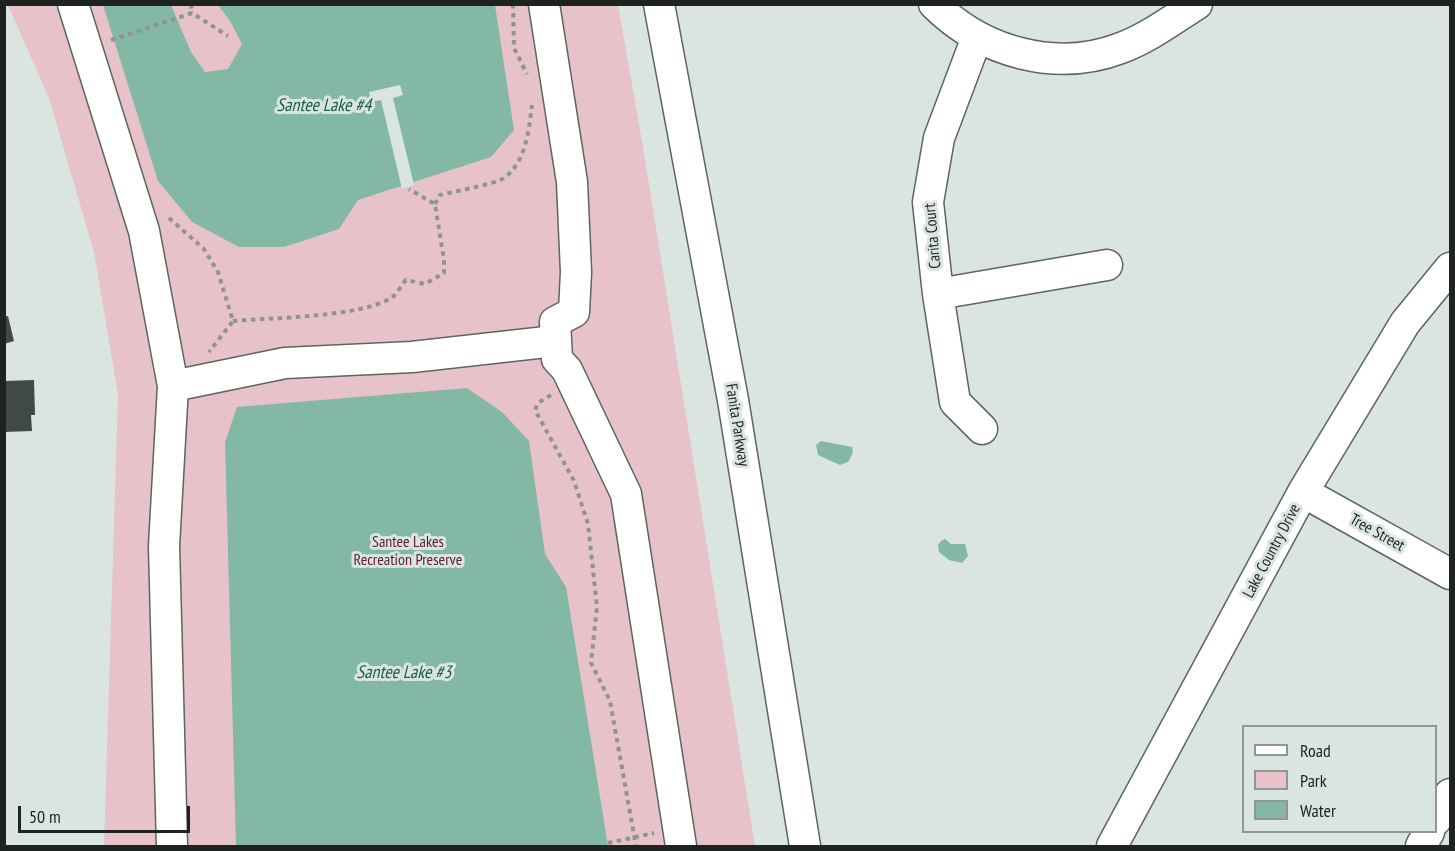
<!DOCTYPE html>
<style>
body{margin:0}
#map{position:relative;width:1455px;height:851px;overflow:hidden;background:#dae4e1;font-family:"PT Sans Narrow",sans-serif}
canvas{display:block}
.frame{position:absolute;inset:0;border:6px solid #1e2220;pointer-events:none}
.legend{position:absolute;left:1242px;top:725px;width:195px;height:108px;box-sizing:border-box;background:#dae4e1;border:2px solid #8f9694;margin:0;padding:8px 10px;list-style:none;font-size:18px;color:#1e2220}
.legend li{display:flex;align-items:center;gap:12px;height:30px}
.legend b{width:30px;border:2px solid #8f9694}
.scale{position:absolute;left:18px;top:806px;width:172px;height:27px;box-sizing:border-box;border:3px solid #1e2220;border-top:0;padding-left:8px;font-size:18px;line-height:21px;white-space:nowrap;color:#1e2220;-webkit-text-stroke:4px #dae4e1;paint-order:stroke}
</style>
<div id="map">
<canvas width="1455" height="851"></canvas>
<div class="frame"></div>
<ul class="legend">
<li><b style="height:8px;background:#fff"></b>Road</li>
<li><b style="height:16px;background:#e7c2c9"></b>Park</li>
<li><b style="height:16px;background:#84b8a6"></b>Water</li>
</ul>
<div class="scale">50 m</div>
</div>
<script>
const c = document.querySelector('canvas').getContext('2d');
c.lineJoin = 'round';
function paint(path, color) { c.fillStyle = color; c.fill(path, 'evenodd'); }
function stroke(path, color, width, dash) { c.strokeStyle = color; c.lineWidth = width; c.lineCap = dash ? 'butt' : 'round'; c.setLineDash(dash || []); c.stroke(path); }
function label(font, color, halo, rows, align = 'center') {
  c.font = font + ' "PT Sans Narrow",sans-serif'; c.lineWidth = 6; c.setLineDash([]); c.textBaseline = 'middle'; c.strokeStyle = halo; c.fillStyle = color; for (const [text, x, y, turn = 0] of rows) {
    c.save(); c.translate(x, y); c.rotate((+turn || 0) * Math.PI / 180); c.textAlign = isNaN(turn) ? turn : align; if (halo) c.strokeText(text, 0, 0); c.fillText(text, 0, 0); c.restore();
  }
}
const green = new Path2D(`
 M8,5H618L643,147L755,846H104L118,395L94,252L49,98Z`);
const water = new Path2D(`
 M103,5H171L191,52L205,72L228,69L242,44L230,21L218,5H495L514,130L491,157L358,200L339,229L284,247H239L192,222L158,181Z
 M467,388L502,412L529,441L545,554L566,587L608,846H236L225,442L237,407Z
 M821,441L852,447L853,452L848,462L840,465L818,455L816,445Z
 M945,539L951,544H965L968,556L962,563L949,560L939,552L938,545L941,541Z`);
const pier = new Path2D(`
 M400,85L403,95L393,98L414,185L402,189L381,100L371,102L369,92Z`);
const building = new Path2D(`
 M8,316L14,341L4,344V317Z
 M34,380L35,415H31L32,431L4,432V381Z`);
const path = new Path2D(`
 M191,4L192,13
 M513,4L514,48L527,74
 M111,40L192,13L228,36
 M435,204L440,195C452,192 495,184 504,178C526,162 529,130 532,105
 M169,218L204,249L218,272L233,321L209,352
 M233,321C270,318 361,317 391,298C397,295 401,285 406,280L425,284L444,273V260L435,204L409,189
 M551,395L538,403L535,410L574,481L588,524L597,607L591,663L610,701L636,846
 M608,843L654,833`);
const minor = new Path2D(`
 M73,4L144,231L173,386L164,546L172,846
 M544,4L572,182L576,272L574,312L555,322L557,359L567,370L626,494L681,846
 M659,4L733,400L805,846
 M934,4C982,52 1056,73 1121,48C1148,38 1172,20 1197,4
 M977,37L939,138L928,202L938,294L955,402L982,429
 M938,294L1107,265
 M173,386L285,363L412,357L555,341
 M1303,492L1450,574
 M1436,820L1450,794
 M1112,846L1303,492L1405,323L1450,268
 M1421,846L1429,832`);
const streetNames = [
 ["Carita Court",933,236,-95],
 ["Fanita Parkway",737,425,81],
 ["Tree Street",1377,533,29],
 ["Lake Country Drive",1272,551,-62]
];
const parkNames = [
 ["Santee Lakes",408,542],
 ["Recreation Preserve",408,560]
];
const waterNames = [
 ["Santee Lake #4",324,106],
 ["Santee Lake #3",404,673]
];
paint(green, '#e7c2c9');
paint(water, '#84b8a6');
paint(pier, '#dae4e1');
paint(building, '#414946');
stroke(minor, '#5c6562', 33);
stroke(path, '#8d9492', 4, [4.5, 4.5]);
stroke(minor, '#fff', 30);
label('16px', '#1e2220', '#dae4e1', streetNames);
label('16px', '#5a1e2f', '#dae4e1', parkNames);
label('italic 18px', '#1c5e4d', '#dae4e1', waterNames);
</script>
